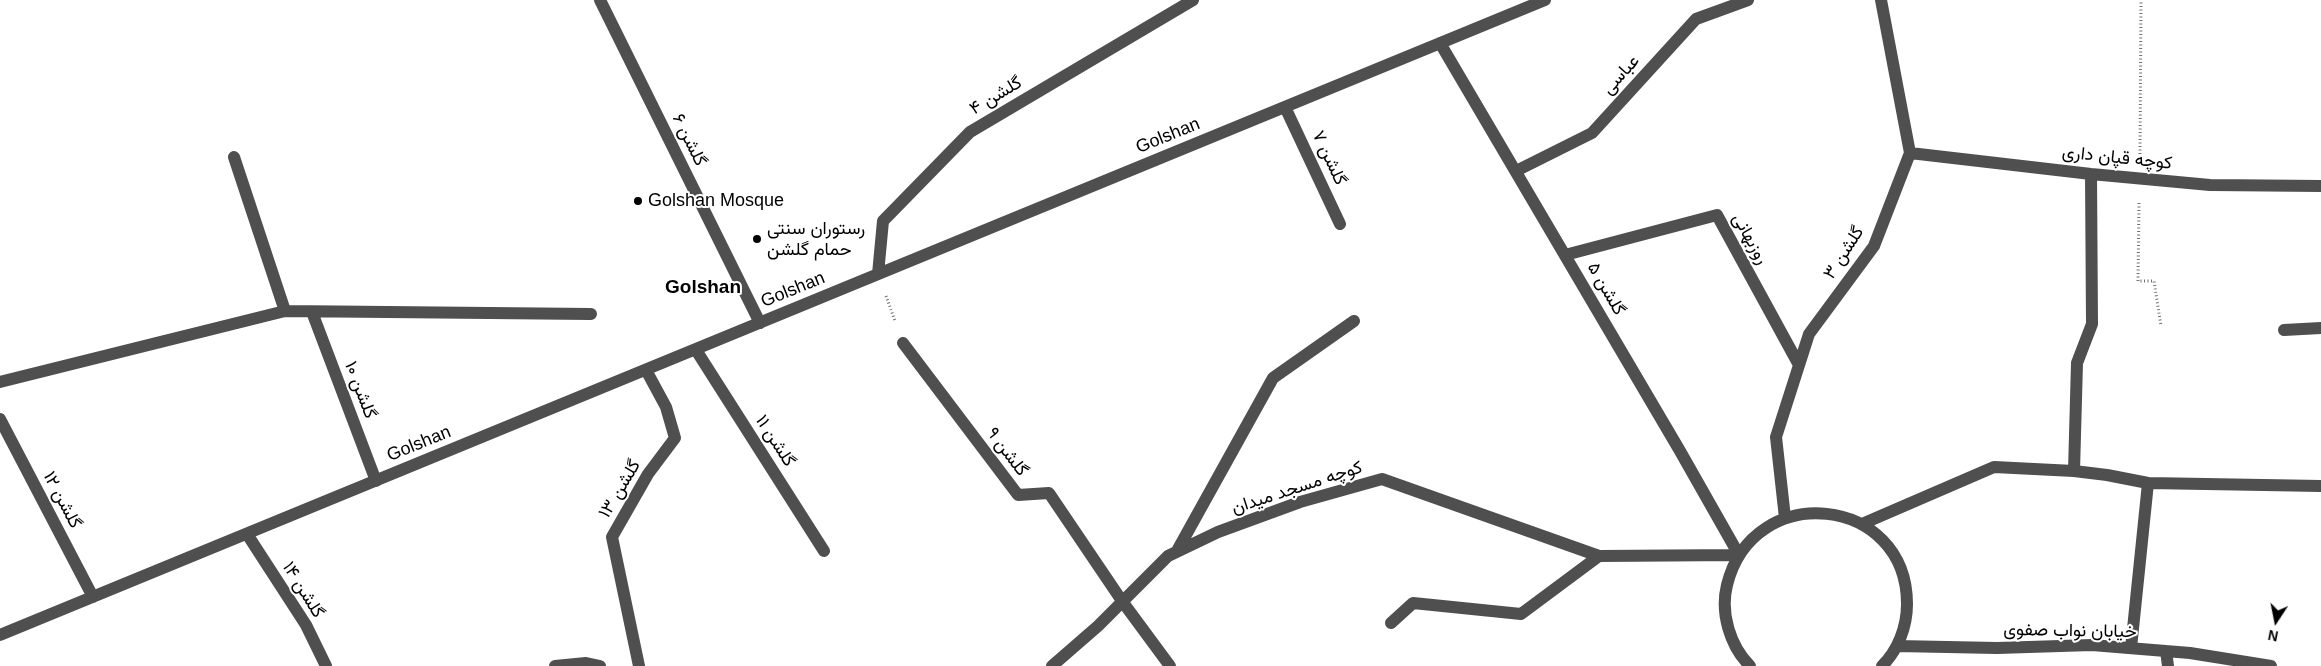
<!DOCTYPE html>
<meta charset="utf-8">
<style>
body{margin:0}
#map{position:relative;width:2321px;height:666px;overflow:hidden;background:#fff;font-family:Arial,sans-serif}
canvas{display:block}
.north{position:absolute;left:2251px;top:596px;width:50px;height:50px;-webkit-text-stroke:4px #fff;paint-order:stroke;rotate:191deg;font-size:14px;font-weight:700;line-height:20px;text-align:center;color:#000}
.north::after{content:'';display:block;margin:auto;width:18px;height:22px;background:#000;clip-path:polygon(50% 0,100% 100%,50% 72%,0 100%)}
</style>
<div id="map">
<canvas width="2321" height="666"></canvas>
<div class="north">N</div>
</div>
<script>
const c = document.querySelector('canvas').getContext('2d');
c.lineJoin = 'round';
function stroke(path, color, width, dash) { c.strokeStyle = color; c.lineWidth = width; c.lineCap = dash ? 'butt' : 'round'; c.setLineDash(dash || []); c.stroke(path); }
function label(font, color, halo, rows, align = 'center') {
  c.font = font + ' Arial,Vazirmatn,sans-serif'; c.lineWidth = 4; c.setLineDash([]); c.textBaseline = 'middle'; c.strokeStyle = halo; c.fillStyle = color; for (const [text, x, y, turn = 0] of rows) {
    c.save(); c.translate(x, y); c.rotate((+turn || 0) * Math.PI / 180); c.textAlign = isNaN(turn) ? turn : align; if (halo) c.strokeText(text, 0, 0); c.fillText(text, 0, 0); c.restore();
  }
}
const path = new Path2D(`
 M2140,154L2141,0
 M2139,203L2138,281H2154L2161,326
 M886,296L895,321`);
const minor = new Path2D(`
 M600,0L760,323
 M1285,107L1340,224
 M1910,153L2091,174L2210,185L2321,186
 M234,157L285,311
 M1516,171L1592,133L1696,19L1748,0
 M1565,255L1717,215L1799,365
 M878,274L883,221L970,132L1193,0
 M312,312L376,481
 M2284,330L2321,328
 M903,343L1018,495L1049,493L1122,601L1170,666
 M696,350L824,551
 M0,382L285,311L591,314
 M0,419L93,597
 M2074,471L2077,363L2092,324L2091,174
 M1785,518L1776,437L1809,334L1874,246L1910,153L1881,0
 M1862,524L1994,467L2074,471L2107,475L2148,483L2321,486
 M247,534L306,625L326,666
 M1177,551L1273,378L1354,321
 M1391,623L1413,603L1521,614L1599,556
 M0,635L1545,0
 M1897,646L1997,648L2092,645L2190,653L2271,666
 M2131,648L2148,483
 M2166,651L2168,666
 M555,666L586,663L600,666
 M639,666L612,537L648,474L675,438L666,407L646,370
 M1052,666L1098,626L1168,556L1218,532L1300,502L1382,479L1599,556L1739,555L1680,451L1440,43
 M1750,666C1730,646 1720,613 1727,585C1753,479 1907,495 1907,604C1907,627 1898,650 1882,666`);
const markers = [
 [638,201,5,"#000"],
 [757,239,5,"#000"]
];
const streetNames = [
 ["عباسی",1621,75,-48],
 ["گلشن ۴",996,96,-31],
 ["Golshan",1168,136,-22],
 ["گلشن ۶",689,140,64],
 ["گلشن ۷",1329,158,65],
 ["کوچه قپان داری",2117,158,6],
 ["روزبهانی",1750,239,61],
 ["گلشن ۳",1844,253,-57],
 ["گلشن ۵",1606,289,60],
 ["Golshan",793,290,-22],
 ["گلشن ۱۰",360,390,69],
 ["گلشن ۱۱",775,441,57],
 ["Golshan",419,444,-22],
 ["گلشن ۹",1007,452,53],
 ["کوچه مسجد میدان",1297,488,-18],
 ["گلشن ۱۳",620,489,-59],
 ["گلشن ۱۲",62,500,62],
 ["گلشن ۱۴",303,590,58],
 ["خیابان نواب صفوی",2070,631,1]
];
const poiNames = [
 ["Golshan Mosque",648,201],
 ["رستوران سنتی",767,229],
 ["حمام گلشن",767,250]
];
const neighbourhoodNames = [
 ["Golshan",703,288]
];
stroke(path, '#717171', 3, [1, 2.5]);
stroke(minor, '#4f4f4f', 12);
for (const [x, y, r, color] of markers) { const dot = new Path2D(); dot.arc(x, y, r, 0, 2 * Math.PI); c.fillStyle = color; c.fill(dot); stroke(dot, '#fff', 2); }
label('18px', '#000', '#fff', streetNames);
label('18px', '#000', '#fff', poiNames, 'left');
label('bold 19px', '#000', '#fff', neighbourhoodNames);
</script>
